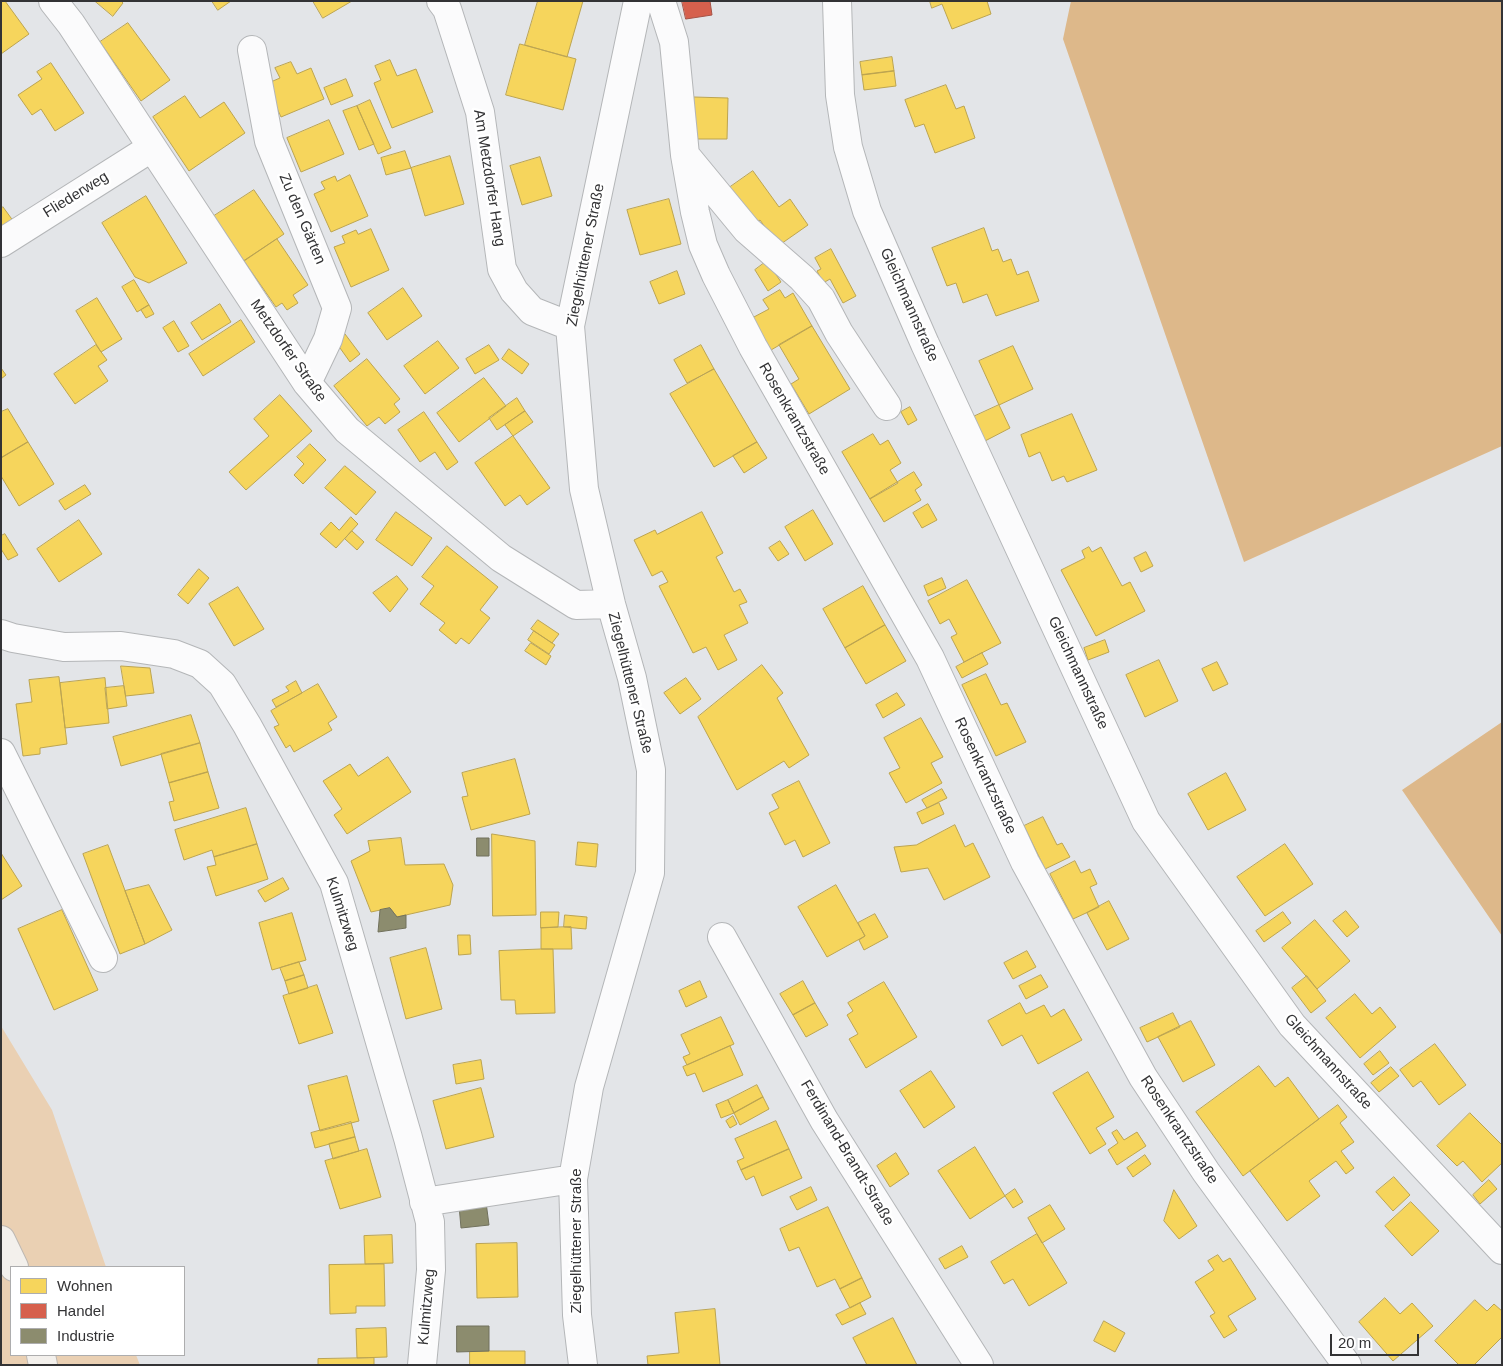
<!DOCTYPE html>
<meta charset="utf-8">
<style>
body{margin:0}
#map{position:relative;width:1503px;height:1366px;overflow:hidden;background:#e3e5e8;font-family:Helvetica,sans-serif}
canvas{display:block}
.frame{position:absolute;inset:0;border:2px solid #333335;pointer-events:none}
.legend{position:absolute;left:10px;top:1266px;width:175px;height:90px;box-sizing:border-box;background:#fff;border:1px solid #adadae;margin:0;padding:6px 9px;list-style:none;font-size:15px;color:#333335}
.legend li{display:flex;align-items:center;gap:10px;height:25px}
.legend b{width:25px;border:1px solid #adadae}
.scale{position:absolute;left:1330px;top:1334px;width:89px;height:22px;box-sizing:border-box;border:2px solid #333335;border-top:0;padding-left:6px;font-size:15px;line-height:18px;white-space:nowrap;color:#333335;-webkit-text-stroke:4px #fff;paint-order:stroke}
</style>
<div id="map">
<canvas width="1503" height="1366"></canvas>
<div class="frame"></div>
<ul class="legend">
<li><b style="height:14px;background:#f6d55c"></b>Wohnen</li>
<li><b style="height:14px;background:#d6604d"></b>Handel</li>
<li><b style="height:14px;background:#8c8c6e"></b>Industrie</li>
</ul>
<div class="scale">20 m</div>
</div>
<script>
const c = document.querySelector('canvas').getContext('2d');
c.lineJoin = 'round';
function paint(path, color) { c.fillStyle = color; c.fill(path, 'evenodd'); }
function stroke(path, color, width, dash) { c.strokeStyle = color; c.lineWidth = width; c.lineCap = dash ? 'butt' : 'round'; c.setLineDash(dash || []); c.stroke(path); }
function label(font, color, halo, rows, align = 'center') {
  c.font = font + ' Helvetica,sans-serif'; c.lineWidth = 5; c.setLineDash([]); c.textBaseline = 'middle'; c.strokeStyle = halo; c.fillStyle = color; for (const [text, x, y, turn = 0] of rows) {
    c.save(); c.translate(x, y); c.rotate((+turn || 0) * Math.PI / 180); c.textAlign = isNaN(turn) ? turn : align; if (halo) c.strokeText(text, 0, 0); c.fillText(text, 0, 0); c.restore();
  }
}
const green = new Path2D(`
 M1,1026L52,1110L106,1267H11V1355H136L140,1365H1Z`);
const forest = new Path2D(`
 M1071,1H1502V446L1244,562L1063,39Z
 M1502,722V936L1402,790Z`);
const homes = new Path2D(`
 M1,1H5L29,34L1,54Z
 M95,1H121L123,3L113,16Z
 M212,1H231L218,10Z
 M313,1H352L323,18Z
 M538,1H583L567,57L525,45Z
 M930,1H987L991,14L952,29L942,4L932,8Z
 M128,23L170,80L141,101L100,42Z
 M520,44L576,59L563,110L506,95Z
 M892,57L894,71L862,75L860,62Z
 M390,60L397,76L416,69L433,112L392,128L374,83L381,80L375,66Z
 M291,62L297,74L311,68L324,99L281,117L266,84L280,78L275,68Z
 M51,63L84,113L55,131L41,109L32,115L18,95L42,79L37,72Z
 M894,71L896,86L864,90L862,75Z
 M346,79L353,96L331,105L324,88Z
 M946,85L956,109L964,106L975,138L935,153L924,124L915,127L905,100Z
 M185,96L200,118L224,102L245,133L189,171L153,117Z
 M694,97L728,98L727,139H695Z
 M370,100L391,148L378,154L357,106Z
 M357,106L374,144L359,150L343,111Z
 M329,120L344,154L301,172L287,138Z
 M405,151L411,168L386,175L381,158Z
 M450,156L464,204L425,216L411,168Z
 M540,157L552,196L522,205L510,166Z
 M753,171L779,207L790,199L808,225L778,246L760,220L751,226L726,190Z
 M350,175L368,216L331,232L314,194L325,189L321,182L335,176L337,181Z
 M254,190L284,234L244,261L214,216Z
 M146,196L187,263L149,283L135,277L102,223Z
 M669,199L681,244L640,255L627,210Z
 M3,207L14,222L1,230V209Z
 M984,228L992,251L998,249L1003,262L1011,259L1017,275L1028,271L1039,301L996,316L987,294L963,303L956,283L947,286L932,248Z
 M371,229L389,270L351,287L334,247L345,243L342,236L356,230L358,234Z
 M277,239L308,285L293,295L298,303L287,310L282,303L276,307L244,261Z
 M831,249L856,296L843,303L830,279L823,283L817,271L821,269L815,258Z
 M767,261L781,282L768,291L755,270Z
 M677,271L685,294L659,304L650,282Z
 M134,280L149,305L137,312L122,287Z
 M403,288L422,316L387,340L368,313Z
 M780,290L785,298L793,293L812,326L771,350L752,318L769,309L763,300Z
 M97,298L122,339L101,352L76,311Z
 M220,304L231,322L202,340L191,323Z
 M149,305L154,314L146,318L141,310Z
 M241,320L255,342L203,376L189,354Z
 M174,321L189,346L178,352L163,328Z
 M812,326L850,389L809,414L791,384L799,379L779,345Z
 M345,334L360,354L350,362L335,341Z
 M438,341L459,368L425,394L404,366Z
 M96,345L107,360L98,366L108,381L75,404L54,374Z
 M489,345L499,360L475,374L466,359Z
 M701,345L714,369L687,383L674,360Z
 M1013,346L1033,389L999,405L979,361Z
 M509,349L529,364L522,374L502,359Z
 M367,359L400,399L394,404L400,412L385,424L379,417L367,426L334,386Z
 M1,368L6,375L1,379Z
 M714,369L757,442L714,467L670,394Z
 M484,378L506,406L459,442L437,413Z
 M280,395L312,431L246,490L229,472L269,436L254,419Z
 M517,398L525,411L497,430L489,418Z
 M999,405L1010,428L985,441L973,417Z
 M910,407L917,420L908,425L901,412Z
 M8,409L28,442L1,458V412Z
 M525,411L533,422L513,436L505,425Z
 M424,412L458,462L447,470L435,452L420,462L398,430Z
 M1072,414L1097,470L1067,482L1064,476L1052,481L1040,452L1029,457L1021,435Z
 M873,434L880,445L888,440L901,463L890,470L898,483L870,499L842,452Z
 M513,436L550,488L527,505L520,495L505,506L475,463Z
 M28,442L54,484L19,506L1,476V458Z
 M757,442L767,458L744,473L733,456Z
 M310,444L326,460L303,484L294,475L304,464L297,457Z
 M345,466L376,492L356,515L325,488Z
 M914,472L922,485L915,490L921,500L884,522L870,499Z
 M85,485L91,494L65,510L59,501Z
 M928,504L937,520L922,528L913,513Z
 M813,510L833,544L805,561L785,527Z
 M396,512L432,538L412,566L376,540Z
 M702,512L723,553L716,557L734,592L740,589L747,602L739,605L748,623L724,635L737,660L718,670L706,647L693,653L659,586L668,582L662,571L652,576L634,540L655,530L657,534Z
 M351,517L358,524L336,548L320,534L331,522L339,530Z
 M79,520L102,554L59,582L37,549Z
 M352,531L364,542L357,550L345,539Z
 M5,534L18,555L8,560L1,549V536Z
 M780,541L789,554L778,561L769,548Z
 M447,546L498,587L480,610L490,618L469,644L461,638L456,644L439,630L445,623L420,604L434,586L422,577Z
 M1089,547L1092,552L1101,547L1122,586L1130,582L1145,611L1096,636L1061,570L1085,558L1082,551Z
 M1146,552L1153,566L1141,572L1134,558Z
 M199,569L209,578L188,604L178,595Z
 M397,576L408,589L390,612L373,593Z
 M942,578L946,588L928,596L924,586Z
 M967,580L1001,643L964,662L951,637L957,634L949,619L940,624L928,601Z
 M863,586L885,625L845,648L823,609Z
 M238,587L264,629L234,646L209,604Z
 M538,620L559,634L552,643L531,629Z
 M885,625L906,661L866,684L845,648Z
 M534,631L555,645L549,654L528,640Z
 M1105,640L1109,652L1088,660L1084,648Z
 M531,643L551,656L546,665L525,651Z
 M982,653L988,664L962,678L956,667Z
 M1159,660L1178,701L1145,717L1126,675Z
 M1217,662L1228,684L1213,691L1202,669Z
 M762,665L783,693L777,698L809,755L789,768L784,761L737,790L698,717Z
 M121,666L150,668L154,693L126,696Z
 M986,674L1001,705L1007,703L1026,742L996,756L962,685Z
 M59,677L67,744L40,748V754L23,756L16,704L32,702L29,680Z
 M105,678L109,723L65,728L60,683Z
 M686,678L701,699L680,714L664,693Z
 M296,681L302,693L276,707L272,700L289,691L286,687Z
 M318,684L337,717L328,723L332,730L294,752L290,745L286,748L274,727L279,725L271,711Z
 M124,686L127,706L107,709L105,688Z
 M897,693L905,705L883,718L876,705Z
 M191,715L200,743L121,766L113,737Z
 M921,718L943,757L931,763L942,783L906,803L889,773L900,768L884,738Z
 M200,743L208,772L169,783L161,754Z
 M388,757L411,792L347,834L334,815L342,809L323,781L350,764L358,776Z
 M515,759L530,814L471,830L462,797L468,796L462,773Z
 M208,772L219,808L174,821L169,802L174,801L169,783Z
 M1226,773L1246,810L1208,830L1188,794Z
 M799,781L830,843L803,857L795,840L785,845L769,813L779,808L772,795Z
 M942,789L947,798L927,808L922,800Z
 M939,803L944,814L922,824L917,813Z
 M246,808L257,844L214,857L212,850L184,860L175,830Z
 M1043,817L1057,845L1062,843L1070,857L1045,869L1024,826Z
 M955,825L965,847L973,843L990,877L944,900L928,868L901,872L894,847L916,845Z
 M492,834L535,841L536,915L493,916Z
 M401,838L405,865L444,864L453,885L450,905L397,917L390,908L371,912L351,861L370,851L368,841Z
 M578,842L598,844L596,867L576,865Z
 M257,844L268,879L216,896L207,867L216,865L214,857Z
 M1285,844L1313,884L1265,916L1237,877Z
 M108,845L145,944L120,954L83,854Z
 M1,853L22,886L1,900Z
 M1075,861L1081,873L1090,869L1097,884L1090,887L1099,907L1073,919L1050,874Z
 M283,878L289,889L265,902L258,891Z
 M149,885L172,930L145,944L125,891Z
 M836,885L865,936L827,957L798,907Z
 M1109,901L1129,939L1107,950L1087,913Z
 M62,910L98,990L54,1010L18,929Z
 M1346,911L1359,927L1347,937L1333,921Z
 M541,912H559L558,927L541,928Z
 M1283,912L1291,923L1264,942L1256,931Z
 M292,913L306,960L272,970L259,923Z
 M875,914L888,937L864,950L859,940L865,936L858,923Z
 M565,915L587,917L586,929L564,927Z
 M1315,920L1350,961L1317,989L1282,948Z
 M571,927L572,949H541V928Z
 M458,935H470L471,954L459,955Z
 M426,948L442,1009L406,1019L390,958Z
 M541,949H553L555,1013L516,1014L515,1000H501L499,951Z
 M1027,951L1036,967L1013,979L1004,963Z
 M299,962L304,975L285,981L280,968Z
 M304,975L308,988L289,994L285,981Z
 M1041,975L1048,987L1026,999L1019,986Z
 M1307,976L1326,1001L1311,1013L1292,988Z
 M700,981L707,997L686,1007L679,991Z
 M803,981L815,1003L793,1015L780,994Z
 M884,982L917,1037L866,1068L849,1039L858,1034L847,1015L853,1011L848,1003Z
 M317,985L333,1033L299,1044L283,996Z
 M1355,994L1372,1014L1380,1007L1396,1027L1360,1058L1326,1018Z
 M815,1003L828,1025L806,1037L793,1015Z
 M1020,1003L1026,1014L1044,1005L1051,1017L1064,1009L1082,1040L1038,1064L1022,1035L1002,1046L988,1021Z
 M1173,1013L1180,1027L1147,1042L1140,1028Z
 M721,1017L734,1044L687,1065L683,1057L690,1054L681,1035Z
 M1191,1021L1215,1065L1183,1082L1158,1037Z
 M1435,1044L1466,1085L1439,1105L1421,1081L1413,1087L1400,1070Z
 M730,1046L743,1075L703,1092L695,1073L687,1076L683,1067Z
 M1380,1051L1389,1063L1373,1075L1364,1064Z
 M481,1060L484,1079L456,1084L453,1065Z
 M1259,1066L1275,1087L1288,1077L1319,1119L1243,1176L1196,1112Z
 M1391,1067L1399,1076L1379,1092L1371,1083Z
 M931,1071L955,1107L924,1128L900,1091Z
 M1088,1072L1114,1117L1096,1128L1106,1144L1090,1154L1053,1093Z
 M347,1076L359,1121L320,1131L308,1086Z
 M757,1085L763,1097L734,1113L728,1100Z
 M481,1088L494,1137L446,1149L433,1101Z
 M763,1097L769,1109L740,1125L734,1113Z
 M728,1100L734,1113L721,1118L716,1105Z
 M1338,1105L1347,1117L1340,1123L1354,1142L1341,1151L1354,1168L1346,1174L1336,1161L1309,1181L1320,1196L1287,1221L1250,1171Z
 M1470,1113L1502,1145V1163L1482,1182L1463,1161L1457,1166L1437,1146Z
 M733,1116L737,1124L730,1128L726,1121Z
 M776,1121L789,1149L741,1170L737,1161L744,1158L735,1139Z
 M351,1122L355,1137L315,1148L311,1133Z
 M1117,1130L1124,1140L1137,1132L1146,1146L1117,1165L1108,1150L1118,1143L1112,1133Z
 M355,1137L359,1151L333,1159L329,1144Z
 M975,1147L1005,1196L970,1219L938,1171Z
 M367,1149L381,1197L340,1209L325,1161Z
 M789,1149L802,1178L762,1196L754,1176L746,1180L741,1170Z
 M896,1153L909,1174L890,1187L877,1166Z
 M1145,1155L1151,1164L1133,1177L1127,1168Z
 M1394,1177L1410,1195L1393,1211L1376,1192Z
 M1489,1180L1497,1189L1480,1204L1473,1195Z
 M811,1187L817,1200L797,1210L790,1197Z
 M1015,1189L1023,1202L1013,1208L1005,1196Z
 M1174,1190L1197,1226L1179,1239L1164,1221Z
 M1411,1202L1439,1231L1412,1256L1385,1226Z
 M1050,1205L1065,1229L1042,1243L1028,1218Z
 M828,1207L862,1278L840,1289L835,1279L817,1287L799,1247L789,1251L780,1229Z
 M1037,1234L1067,1283L1029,1306L1013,1279L1004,1284L991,1262Z
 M392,1235L393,1263L365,1264L364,1236Z
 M517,1243L518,1297L477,1298L476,1244Z
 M962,1246L968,1257L945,1269L939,1259Z
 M1218,1255L1223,1262L1230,1258L1256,1299L1228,1316L1237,1330L1224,1338L1210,1316L1215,1313L1195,1282L1214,1270L1208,1261Z
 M368,1264H384L385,1306H356V1313L330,1314L329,1265Z
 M862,1278L871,1297L850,1308L840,1289Z
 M1385,1298L1400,1314L1412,1303L1433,1326L1393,1361L1359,1322Z
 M1475,1300L1487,1311L1494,1304L1502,1311V1337L1474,1365H1459L1435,1341Z
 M860,1303L866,1314L842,1325L836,1315Z
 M715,1309L720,1365H648L647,1356L679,1353L675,1313Z
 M893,1318L917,1365H867L853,1338Z
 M1104,1321L1125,1333L1115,1352L1094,1341Z
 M386,1328L387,1357L357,1358L356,1329Z
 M470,1351H525V1365H470Z
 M374,1358V1365H318V1359Z`);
const shops = new Path2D(`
 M682,1H710L712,15L686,19Z`);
const industry = new Path2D(`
 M477,838H489V856H477Z
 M390,908L397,917L406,915V928L378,932L380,910Z
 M486,1202L489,1225L461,1228L459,1205Z
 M457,1326H489V1351L457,1352Z`);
const minor = new Path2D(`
 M53,1L71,24L307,383L347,430L501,558L576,605L611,604
 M441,1L447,9L480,112L502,269L514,291L532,311L570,326
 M661,1L674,42L685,155L695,212L703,245L716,275L753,347L930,658L1025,862L1143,1077L1206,1172L1347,1365
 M837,1L840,95L848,147L867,211L925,344L1146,821L1292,1025L1502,1250
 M252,50L269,141L337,308L328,339L307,383
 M686,156L747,230L802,278L821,299L839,333L887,406
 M1,243L151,148
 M1,634L13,638L64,647L121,646L174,654L200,664L222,684L247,725L334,883L408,1138L430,1222L431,1270L422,1365
 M1,753L103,958
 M722,937L824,1120L979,1365
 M424,1202L573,1179
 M583,1365L577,1315L573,1179L589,1087L650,873L651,770L632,678L611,604L584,489L570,326L638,1`);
const primary = new Path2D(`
 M1,1240L14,1267
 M41,1355L43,1365`);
const streetNames = [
 ["Am Metzdorfer Hang",489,178,81],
 ["Fliederweg",76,195,-32],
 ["Zu den Gärten",302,219,67],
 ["Ziegelhüttener Straße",586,255,-79],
 ["Gleichmannstraße",909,305,66],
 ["Metzdorfer Straße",288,351,55],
 ["Rosenkrantzstraße",794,419,60],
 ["Gleichmannstraße",1078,673,65],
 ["Ziegelhüttener Straße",630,683,76],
 ["Rosenkrantzstraße",985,776,65],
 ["Kulmitzweg",342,914,72],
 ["Gleichmannstraße",1328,1062,48],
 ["Rosenkrantzstraße",1179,1130,56],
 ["Ferdinand-Brandt-Straße",847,1153,59],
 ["Ziegelhüttener Straße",577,1241,-90],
 ["Kulmitzweg",427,1307,-85]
];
paint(green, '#ead0b3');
paint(forest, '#ddb88a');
paint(homes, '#f6d55c');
stroke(homes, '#bca450', 1);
paint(shops, '#d6604d');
stroke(shops, '#a55246', 1);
paint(industry, '#8c8c6e');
stroke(industry, '#71715d', 1);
stroke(minor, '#b4b6b8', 30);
stroke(primary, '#beb8b2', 30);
stroke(minor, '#fbfbfc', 28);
stroke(primary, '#f3f0ec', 28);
label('15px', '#333335', '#fff', streetNames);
</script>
